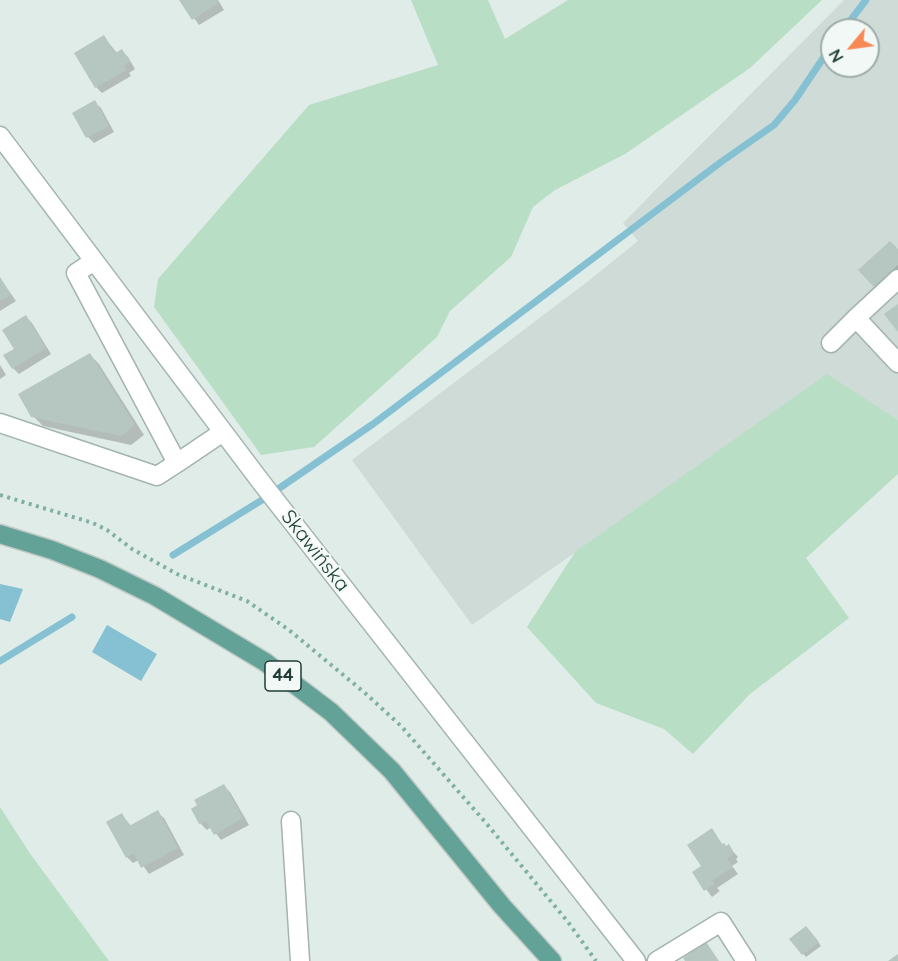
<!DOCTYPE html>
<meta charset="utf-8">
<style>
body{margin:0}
#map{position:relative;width:898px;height:961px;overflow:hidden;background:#e0ece7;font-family:Quicksand,sans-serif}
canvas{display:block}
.north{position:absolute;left:820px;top:18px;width:60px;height:60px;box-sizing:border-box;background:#f1f8f5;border:2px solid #9dada9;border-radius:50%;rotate:241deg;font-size:16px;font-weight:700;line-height:24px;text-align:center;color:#203d37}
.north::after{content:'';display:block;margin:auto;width:21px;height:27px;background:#f68954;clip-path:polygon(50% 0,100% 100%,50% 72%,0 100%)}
</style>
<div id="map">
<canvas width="898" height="961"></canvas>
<div class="north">N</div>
</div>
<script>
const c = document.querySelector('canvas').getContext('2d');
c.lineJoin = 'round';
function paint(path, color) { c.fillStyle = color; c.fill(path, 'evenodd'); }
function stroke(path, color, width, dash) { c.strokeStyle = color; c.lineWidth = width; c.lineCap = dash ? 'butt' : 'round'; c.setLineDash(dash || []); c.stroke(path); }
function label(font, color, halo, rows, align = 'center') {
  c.font = font + ' Quicksand,sans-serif'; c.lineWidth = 4.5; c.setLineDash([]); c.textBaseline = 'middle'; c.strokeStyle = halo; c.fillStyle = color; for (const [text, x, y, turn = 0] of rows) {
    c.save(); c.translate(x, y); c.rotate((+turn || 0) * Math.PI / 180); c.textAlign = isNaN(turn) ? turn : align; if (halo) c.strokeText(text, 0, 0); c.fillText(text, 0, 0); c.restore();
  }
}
const built = new Path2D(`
 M844,0H898V420L827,375L472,625L352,460L587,282L638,241L623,223ZM832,30H868V66H832Z`);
const green = new Path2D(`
 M411,0H488L505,39L568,0H822L750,68L625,154L555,190L533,207L511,257L450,311L437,337L314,447L261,455L154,307L158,279L309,105L438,65Z
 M827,374L898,420V474L806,558L849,618L750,694L693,754L664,729L596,703L527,627L575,552Z
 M0,807L29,852L109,961H0Z`);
const water = new Path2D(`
 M0,584L23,589L10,622L0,619Z
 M107,625L157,654L141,681L92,652Z`);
const shadow = new Path2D(`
 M181,0H218L224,10L199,25Z
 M104,37L117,53L122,51L128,57L135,69L129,73L131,76L102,93L96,87Z
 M94,102L101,108L114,132L94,143L88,137L74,114Z
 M898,250V277L881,292L860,270Z
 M0,278L16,301L0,311Z
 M26,317L32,323L51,354L19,374L13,368L16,349Z
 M90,355L99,364L144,435L131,445L43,426L33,416Z
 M0,365L6,375L0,379Z
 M224,786L230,792L249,825L221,840L211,827L207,830L200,823L193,809Z
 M157,812L164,818L184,855L149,874L139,860L133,863L127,857L122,815L131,826Z
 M711,830L723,845L726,847L728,846L738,857L736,859L738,862L732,866L738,874L717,888L720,891L712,897L694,873L703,867Z
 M809,930L821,946L806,957L791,939Z`);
const stream = new Path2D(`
 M843,30L866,0
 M173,555L262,500L373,424L721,162L774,125L795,100L832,45
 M0,661L72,617`);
const building = new Path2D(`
 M179,0H217L218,3L192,20Z
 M104,35L115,53L122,49L130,62L124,66L126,70L95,88L74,53Z
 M95,100L109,126L86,138L72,113Z
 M890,241L898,249V265L874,287L858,270Z
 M0,277L11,295L0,301Z
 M898,304V332L884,314Z
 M26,315L46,348L12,369L3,355L14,349L2,330Z
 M90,353L135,425L121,436L31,417L18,394Z
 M224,784L243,818L214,835L206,821L199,824L191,809L197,805L194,800Z
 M158,810L178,848L141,868L134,854L126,858L106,822L122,813L129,826Z
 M712,828L722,844L724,843L726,846L729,844L733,851L731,852L733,855L727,859L733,867L712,881L715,884L704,891L692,872L701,866L687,845Z
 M806,926L819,942L802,955L789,939Z
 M706,942L719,961H685L683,958Z
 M898,954V961H888Z`);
const path = new Path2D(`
 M0,495L93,523L107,530L132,549L177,574L247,601L289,630L365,693L401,726L486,823L568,922L596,961`);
const minor = new Path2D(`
 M0,136L261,482L636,961
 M94,261L76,273L177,463L223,432
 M898,279L856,318L898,363
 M831,343L856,318
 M0,423L157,476L177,463
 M291,821L300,961
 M657,961L721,922L746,961`);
const major = new Path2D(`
 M0,534L52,550L100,569L155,596L265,662L331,712L392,771L502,906L552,961`);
const shields = [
 [283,676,36]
];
const shieldNames = [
 ["44",283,676]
];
const streetNames = [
 ["Skawińska",315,551,52]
];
paint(built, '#cedbd7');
paint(green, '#b8dec5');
paint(water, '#86c1d3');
paint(shadow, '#0003');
stroke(stream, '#86c1d3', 7);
paint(building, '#b6c6c1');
stroke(minor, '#a3b4af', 21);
stroke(major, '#c1c9c7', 21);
stroke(path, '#80b0a5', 4, [3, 4.5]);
stroke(minor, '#fff', 18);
stroke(major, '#63a397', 18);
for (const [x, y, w] of shields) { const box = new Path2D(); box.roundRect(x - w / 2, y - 15, w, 30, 4.5); c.fillStyle = '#f1f8f5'; c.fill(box); stroke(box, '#203d37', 1.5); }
label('bold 18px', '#203d37', null, shieldNames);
label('20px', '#203d37', '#f1f8f5', streetNames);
</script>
